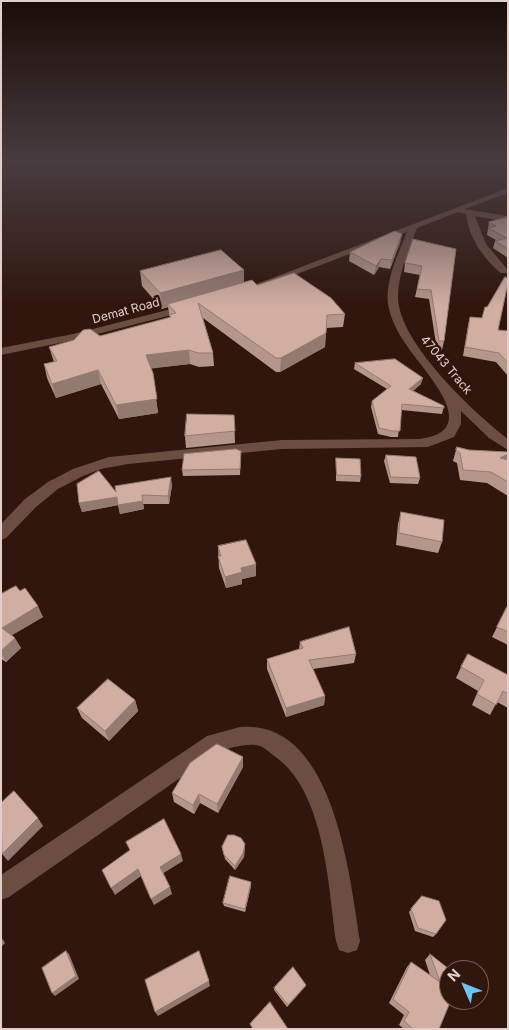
<!DOCTYPE html>
<style>
body{margin:0}
#map{position:relative;width:509px;height:1030px;overflow:hidden;background:#30160d;font-family:Inter,sans-serif}
canvas{display:block}
.frame{position:absolute;inset:0;border:2px solid #e3cfc9;pointer-events:none}
.north{position:absolute;left:439px;top:960px;width:50px;height:50px;box-sizing:border-box;background:#30160d;border:1px solid #786058;border-radius:50%;rotate:314deg;font-size:14px;font-weight:700;line-height:20px;text-align:center;color:#e3cfc9}
.north::after{content:'';display:block;margin:auto;width:18px;height:22px;background:#6bc3f2;clip-path:polygon(50% 0,100% 100%,50% 72%,0 100%)}
</style>
<div id="map">
<canvas width="509" height="1030"></canvas>
<div class="frame"></div>
<div class="north">N</div>
</div>
<script>
const c = document.querySelector('canvas').getContext('2d');
c.lineJoin = 'round';
function paint(path, color) { c.fillStyle = color; c.fill(path, 'evenodd'); }
function stroke(path, color, width, dash) { c.strokeStyle = color; c.lineWidth = width; c.lineCap = dash ? 'butt' : 'round'; c.setLineDash(dash || []); c.stroke(path); }
function label(font, color, halo, rows, align = 'center') {
  c.font = font + ' Inter,sans-serif'; c.lineWidth = 5; c.setLineDash([]); c.textBaseline = 'middle'; c.strokeStyle = halo; c.fillStyle = color; for (const [text, x, y, turn = 0] of rows) {
    c.save(); c.translate(x, y); c.rotate((+turn || 0) * Math.PI / 180); c.textAlign = isNaN(turn) ? turn : align; if (halo) c.strokeText(text, 0, 0); c.fillText(text, 0, 0); c.restore();
  }
}
const minor = new Path2D(`
 M508,188V193L465,209L508,216V222L475,216L486,244L507,269V273H501C483,258 469,238 466,214L458,212L417,228C409,250 398,273 398,297C398,342 474,413 508,439V450L489,438L461,411V424L454,437L428,447L282,449L128,464L101,469L83,476L58,489L36,507L6,538L1,540V524L25,499L48,482L73,469L109,457L282,440L419,439C487,431 421,369 405,343C398,333 392,321 389,309C383,284 398,255 407,232L263,287L254,285Z
 M187,305L191,306V310L74,340L1,355V348L73,334Z
 M240,727C334,718 350,877 360,941L357,950L348,953L339,950L336,941C328,884 325,790 273,755C269,752 265,748 260,746C248,742 231,748 219,751L9,897L1,900V875L207,736Z`);
const wall = new Path2D(`
 M508,217V258L493,248L495,241L496,240L487,235L489,222Z
 M402,234L400,243L390,269L379,267L374,275L349,261L350,252Z
 M456,249L444,341L442,350H437L429,299L415,297L420,275L404,272L405,263Z
 M140,271L257,285L345,314L343,327L326,328L325,347L280,372H276L203,318L213,353L214,366L199,367L190,364L151,368L158,413L119,419L101,384L56,398L47,378L44,364L54,362L49,347L100,336L170,318L168,307L162,309L142,286Z
 M470,317L498,330L508,331V376L496,362L463,356L468,326Z
 M355,363L421,384L413,391L444,406L442,414L401,410L398,437H391L378,434L371,407L372,401L387,389L354,369Z
 M234,415L235,443L186,448L185,436Z
 M456,450L508,452V496L487,483L460,480L457,463L453,461Z
 M386,455L420,478L418,484L390,483L384,461Z
 M241,457L240,475L183,476L182,470Z
 M336,458L361,476L360,482L336,481Z
 M172,485L169,504H143L144,509L120,514L118,505L82,512L79,503L116,492Z
 M401,512L442,542L438,553L396,545L398,524Z
 M218,546L256,564V576L242,579V584L226,588L219,568Z
 M20,591L43,617L12,635L21,648L6,662L1,659V594Z
 M507,607H508V645L492,637Z
 M300,642L356,654L354,663L313,669L325,696L324,705L286,717L267,669V659L299,649Z
 M461,667L508,675V708L497,702L490,715L472,705L478,691L456,678Z
 M135,700L138,711L109,741L82,718L77,708Z
 M243,767L218,813L200,803L194,814L174,802L172,793Z
 M245,844L244,857L235,870L225,859L222,847Z
 M251,882V886L245,912L224,906L223,903Z
 M422,896L436,934L433,937L415,931L409,912Z
 M430,954L450,970L439,1029H404L399,1025L404,1015L389,1003L407,967L411,962L430,975L425,960Z
 M306,985L305,987L287,1007L274,990V988Z`);
const shadedWall = new Path2D(`
 M402,234L400,243L390,269L392,260Z
 M381,259L379,267L374,275L376,266Z
 M244,270V285L168,304V307L162,309L160,293Z
 M326,333L325,347L280,372L281,358Z
 M189,350L190,364L148,369L146,355Z
 M98,370L101,384L56,398L52,384Z
 M153,373L158,413L119,419L116,405Z
 M423,378L421,384L407,395L409,389Z
 M508,454V463L500,458Z
 M171,477L172,485L169,504L168,496Z
 M117,497L119,505L82,512L79,503Z
 M143,501L144,509L120,514L118,505Z
 M256,564V576L242,579V584L226,588L225,577L241,568Z
 M38,606L43,617L7,638L2,628Z
 M15,638L21,648L6,662L1,653V651Z
 M325,696L324,705L286,717V708Z
 M135,700L138,711L109,741L105,731Z
 M243,757V767L218,813L217,804Z
 M199,794L200,803L194,814L193,805Z
 M38,818L43,826L8,861L2,854Z
 M245,844L244,857L235,870V866Z
 M181,854L183,861L162,874L160,867Z
 M138,869L141,876L115,895L111,888Z
 M251,882V886L245,912V909Z
 M170,887L172,894L154,905L151,899Z
 M1,937L5,943L1,947Z
 M66,951L69,954L79,979L55,996L52,993Z
 M209,981L210,986L158,1016L155,1012Z
 M306,985L305,987L287,1007L288,1005Z`);
const building = new Path2D(`
 M508,217V249L495,241L507,238L488,228L496,226L489,222Z
 M395,231L402,234L392,260L381,259L376,266L350,252L375,240Z
 M413,239L456,249L444,341H439L431,290L417,289L422,266L405,263Z
 M221,250L244,270L160,293L140,271Z
 M294,273L331,298L345,314L327,315L326,333L281,358H276L198,303L213,353H198L189,350L146,355L153,373L157,399L116,405L98,370L52,384L44,364L57,361L49,347L74,340L83,330L90,329L100,336L171,317L169,315L176,313L168,304L252,280L257,285Z
 M505,277L508,278V283L498,330L508,331V363L499,353L465,347L470,317L482,318L485,307H487Z
 M395,359L423,378L409,389L444,406V408L402,404L400,431H392L379,428L372,401L391,386L355,363Z
 M187,414L234,415L235,431L185,436Z
 M457,447L469,450L508,452V454L500,458L508,460V482L491,472L463,470L460,453L456,450Z
 M236,449L241,451L240,469L182,470L184,454Z
 M386,455L416,457L420,478L391,477Z
 M336,458L360,459L361,476L337,475Z
 M99,471L116,492L115,486L171,477L168,496L142,495L143,501L118,505L117,497L79,503L77,484Z
 M401,512L444,520L442,542L399,533Z
 M246,540L256,564L241,568L242,572L225,577L218,556H221L218,546Z
 M16,586L20,591L25,588L38,606L2,628L15,638L1,651V594Z
 M507,607H508V632L497,627Z
 M349,627L356,654L309,660L325,696L286,708L267,659L303,648L300,642Z
 M468,654L508,675V694L503,691L496,705L477,694L484,680L461,667Z
 M108,679L135,700L105,731L77,708Z
 M217,744L243,757L217,804L199,794L193,805L172,793L190,763Z
 M14,791L38,818L2,854L1,803Z
 M164,819L181,854L160,867L170,887L151,899L138,869L111,888L102,870L130,850L126,842Z
 M228,835H234L241,838L245,844L243,853L235,866L224,855L222,847Z
 M230,876L251,882L245,909L223,903Z
 M422,896L439,901L446,920L436,934L418,928L411,909Z
 M66,951L76,976L52,993L42,968Z
 M199,951L209,981L155,1012L145,980Z
 M430,954L450,970H449V1000H451L439,1029H413L404,1021L409,1012L393,999L411,962L440,982Z
 M293,967L306,985L288,1005L274,988Z
 M270,1002L288,1029H253L250,1024Z`);
const farStreetnames = [
 ["Demat Road",126,311,-15],
 ["47043 Track",446,365,50]
];
paint(minor, '#6c4d42');
paint(wall, '#b5968b');
paint(shadedWall, '#937a71');
paint(building, '#d2aea2');
stroke(building, '#937a71', 1);
const sky = c.createLinearGradient(0, 0, 0, 307);
sky.addColorStop(0, '#1a0c07');
sky.addColorStop(0.53, '#483c40');
sky.addColorStop(1, '#483c4000');
c.fillStyle = sky;
c.fillRect(0, 0, 509, 307);
label('12px', '#e3cfc9', '#30160d', farStreetnames);
</script>
